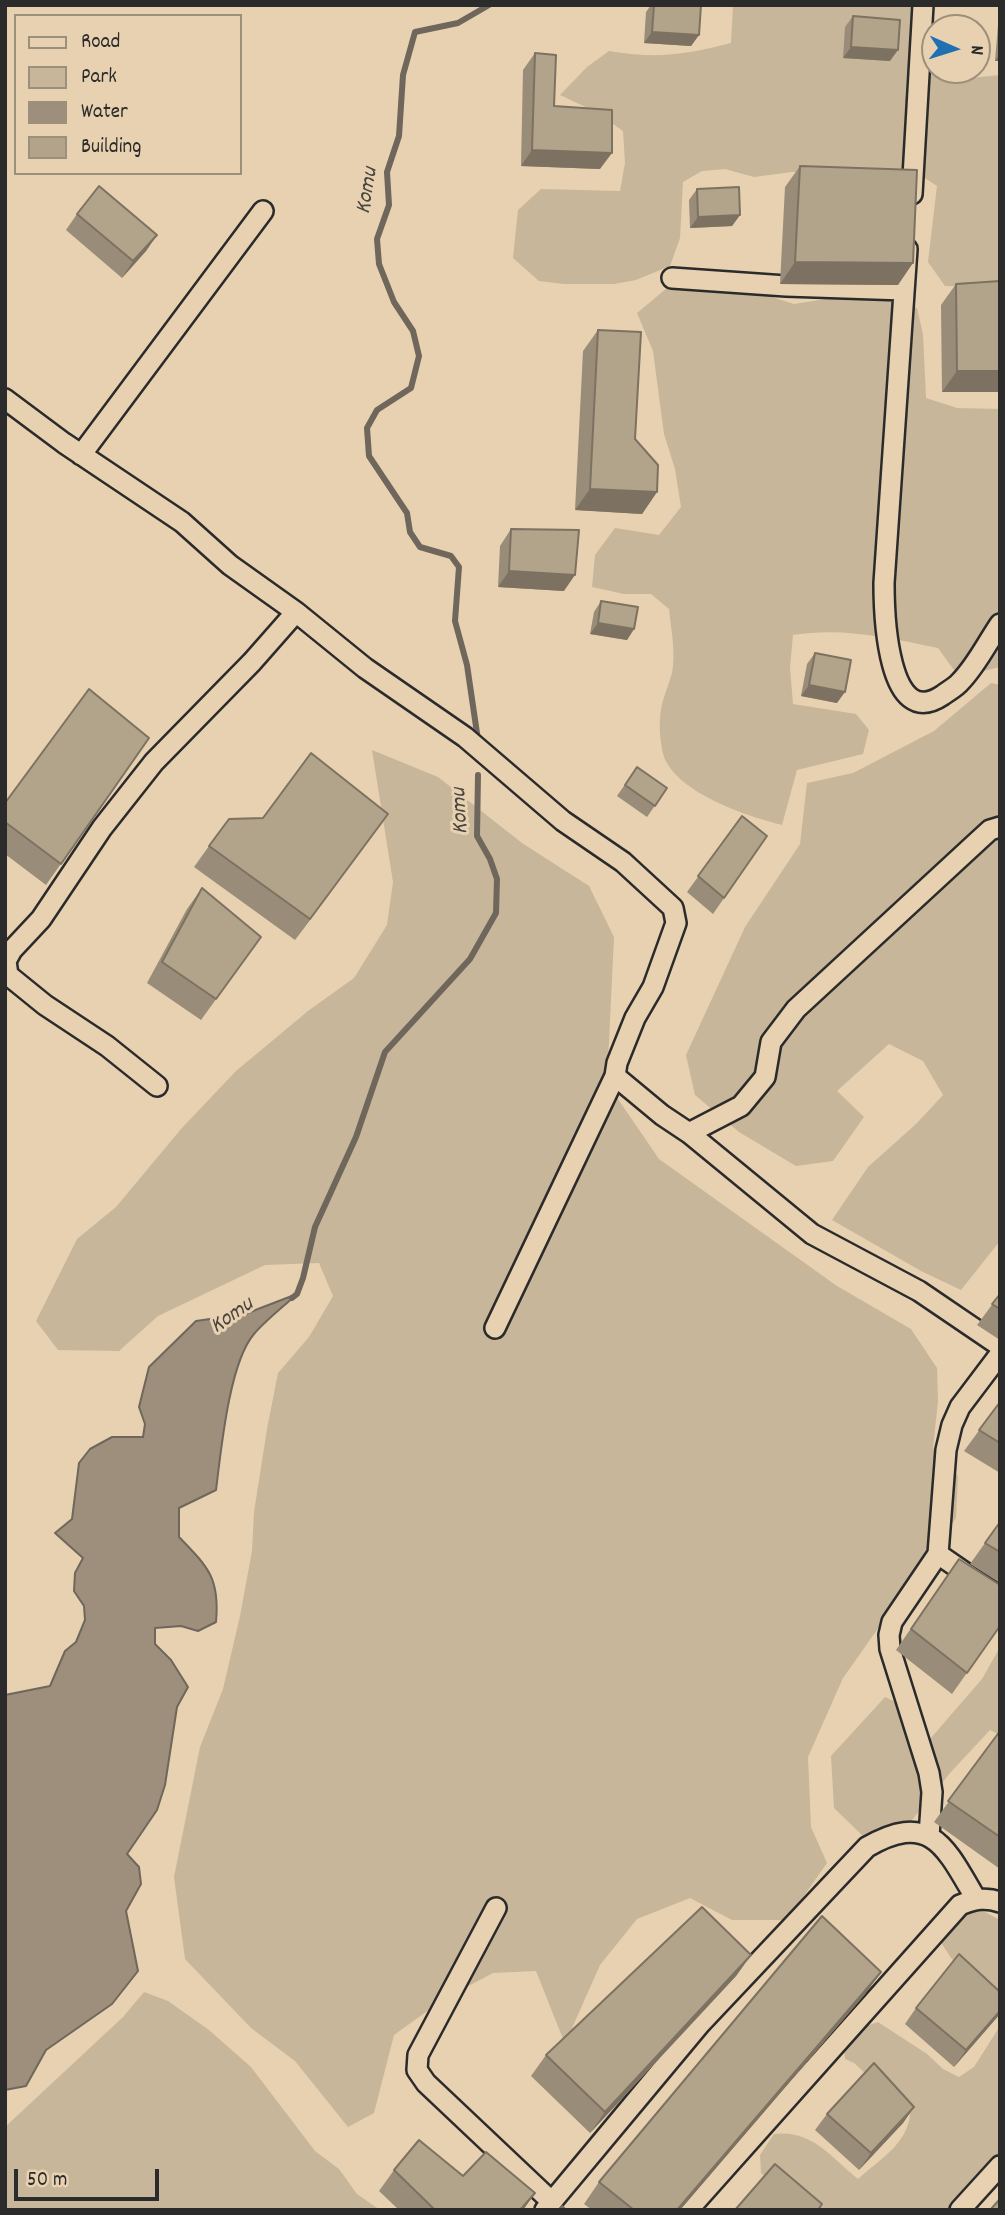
<!DOCTYPE html>
<style>
body{margin:0}
#map{position:relative;width:1005px;height:2215px;overflow:hidden;background:#e7d1b0;font-family:Dekko,sans-serif}
canvas{display:block}
.frame{position:absolute;inset:0;border:7px solid #2b2b2b;pointer-events:none}
.legend{position:absolute;left:14px;top:14px;width:228px;height:161px;box-sizing:border-box;background:#e7d1b0;border:2px solid #9c8f7b;margin:0;padding:9px 12px;list-style:none;font-size:21px;color:#2b2b2b}
.legend li{display:flex;align-items:center;gap:14px;height:35px}
.legend b{width:35px;border:2px solid #9c8f7b}
.north{position:absolute;left:921px;top:14px;width:70px;height:70px;box-sizing:border-box;background:#e7d1b0;border:2px solid #9c8f7b;border-radius:50%;rotate:93deg;font-size:19px;font-weight:700;line-height:28px;text-align:center;color:#2b2b2b}
.north::after{content:'';display:block;margin:auto;width:24px;height:32px;background:#1f6fb2;clip-path:polygon(50% 0,100% 100%,50% 72%,0 100%)}
.scale{position:absolute;left:14px;top:2169px;width:145px;height:32px;box-sizing:border-box;border:4px solid #2b2b2b;border-top:0;padding-left:9px;font-size:21px;line-height:24px;white-space:nowrap;color:#2b2b2b;-webkit-text-stroke:5px #e7d1b0;paint-order:stroke}
</style>
<div id="map">
<canvas width="1005" height="2215"></canvas>
<div class="frame"></div>
<ul class="legend">
<li><b style="height:9px;background:#e7d1b0"></b>Road</li>
<li><b style="height:19px;background:#c8b69a"></b>Park</li>
<li><b style="height:19px;background:#9d8f7b"></b>Water</li>
<li><b style="height:19px;background:#b2a38b"></b>Building</li>
</ul>
<div class="north">N</div>
<div class="scale">50 m</div>
</div>
<script>
const c = document.querySelector('canvas').getContext('2d');
c.lineJoin = 'round';
function paint(path, color) { c.fillStyle = color; c.fill(path, 'evenodd'); }
function stroke(path, color, width, dash) { c.strokeStyle = color; c.lineWidth = width; c.lineCap = dash ? 'butt' : 'round'; c.setLineDash(dash || []); c.stroke(path); }
function label(font, color, halo, rows, align = 'center') {
  c.font = font + ' Dekko,sans-serif'; c.lineWidth = 6; c.setLineDash([]); c.textBaseline = 'middle'; c.strokeStyle = halo; c.fillStyle = color; for (const [text, x, y, turn = 0] of rows) {
    c.save(); c.translate(x, y); c.rotate((+turn || 0) * Math.PI / 180); c.textAlign = isNaN(turn) ? turn : align; if (halo) c.strokeText(text, 0, 0); c.fillText(text, 0, 0); c.restore();
  }
}
const green = new Path2D(`
 M733,5H926L929,68L950,80L1000,75V287L945,286L928,262L937,186L920,175L792,172L754,177L725,169L702,171L683,182L680,238L670,266L636,280L614,284H564L539,281L513,258L518,210L541,189L620,191L625,163L623,131L596,112L560,95L587,67L609,51C657,59 684,55 731,43Z
 M691,282L756,292L794,304L832,298H884L917,308L923,334L926,398L957,408L1000,409V667L959,677L938,648C889,638 843,627 793,635L790,667L793,704L856,714L869,730L863,754L797,770L782,825C747,816 679,794 664,757C661,747 659,730 660,720C660,703 668,688 672,673C676,652 671,629 669,609L651,594H624L592,587L595,555L615,528L659,535L681,507L675,469L664,434L653,351L637,313L667,288Z
 M991,683L1000,685V1241L961,1290L921,1271L832,1220L868,1167L916,1124L943,1095L923,1061L889,1044L837,1091L864,1117L833,1161L796,1166L739,1132L695,1095L686,1055L745,927L800,844L807,783L853,773L934,731Z
 M372,750L438,777L522,843L589,886L614,937L607,1083L659,1159L837,1286L911,1329L937,1368L938,1401L933,1448L958,1476L956,1518L843,1678L808,1757L811,1827L827,1863L787,1920H732L690,1898L637,1919L600,1965L565,2044L536,1971L493,1973L444,1999L394,2035L374,2113L348,2127L295,2061L251,2028L185,1959L174,1877L200,1747L223,1689L240,1616L252,1551L254,1512L267,1429L278,1373L309,1337L333,1296L319,1263L265,1265L158,1316L119,1351L58,1350L36,1321L77,1239L116,1207L181,1129L236,1071L308,1011L354,978L387,925L393,882Z
 M1000,1647V1735L990,1730L950,1773L890,1847L867,1840L834,1808L831,1756L885,1697L914,1711L930,1739L982,1679Z
 M983,1911L1000,1920V2000L992,1997L951,1958L942,1944C949,1919 958,1913 983,1911Z
 M144,1992L168,2001L209,2030L251,2067L315,2151L339,2169L357,2194L380,2210H5V2127L123,2017Z
 M878,2022L927,2054L943,2069L959,2077L974,2067L1000,2026V2170L964,2210H801L761,2173L760,2155L774,2134C812,2129 832,2158 858,2179C879,2160 907,2144 910,2115L854,2063L845,2059L844,2048L863,2027Z`);
const water = new Path2D(`
 M297,1294C283,1307 266,1320 254,1334C229,1363 221,1451 216,1490L179,1508V1537C208,1567 220,1578 216,1622L198,1631L181,1626L155,1628V1644L171,1660L188,1687L177,1707L165,1785L157,1810L127,1854L139,1867L141,1884L126,1911L138,1971L112,2004L46,2050L26,2086L5,2090V1695L50,1686L65,1651L76,1642L85,1620L84,1606L74,1591L75,1573L83,1558L55,1533L72,1519L79,1463L90,1449L112,1437H143L145,1424L139,1407L149,1367L196,1321L245,1314Z`);
const stream = new Path2D(`
 M478,740L467,665L455,621L459,567L451,556L420,547L410,532L407,513L369,456L367,428L377,410L411,388L419,356L413,331L394,302L379,264L377,239L389,205L387,172L399,136L403,75L415,32L458,23L489,5
 M292,1298L297,1294L303,1278L315,1227L356,1137L385,1052L470,959L496,913L497,879L490,859L477,836L478,775`);
const minor = new Path2D(`
 M912,194L923,5
 M907,249L884,583C884,612 887,733 943,695C948,691 956,687 960,682C976,666 987,643 1000,624
 M672,278L786,286L904,290
 M5,399L64,443L182,522L230,565L296,612L365,668L465,737L563,821L623,862L673,908L676,923L653,987L635,1018L617,1063L615,1076L662,1115L689,1133L812,1234L919,1291L1000,1346
 M81,455L263,211
 M157,1086L107,1046L45,1005L8,975L6,961L12,950L41,919L102,828L154,762L252,662L296,612
 M689,1133L741,1106L765,1077L771,1042L796,1009L978,841L990,830L1000,827
 M495,1328L615,1076
 M938,1554L1000,1597
 M929,1836L932,1792L929,1773L890,1649L889,1635L892,1622L938,1554L946,1450L952,1425L960,1407L1000,1354
 M496,1908L418,2055L417,2070L426,2083L552,2202
 M545,2210L700,2024L867,1847C931,1810 946,1848 976,1899
 M688,2210L960,1905C975,1899 985,1897 1000,1902
 M960,2210L1000,2166`);
const wall = new Path2D(`
 M651,5H701L699,35L691,46L644,43L646,12Z
 M853,16L890,61L843,58L845,27Z
 M1000,22V61H995L998,25Z
 M535,53L554,106L600,169L521,166L523,70Z
 M800,166L898,285L780,284L785,187Z
 M697,189L740,215L732,226L690,228L689,200Z
 M77,214L157,235L146,251L122,278L66,230Z
 M1000,281V392H942L941,305L956,284Z
 M598,330L635,439L657,492L642,514L575,510L583,351Z
 M511,529L564,591L498,587L500,546Z
 M601,601L634,629L627,640L590,634L594,612Z
 M815,653L837,703L801,696L807,664Z
 M149,738L46,885L5,854V803Z
 M637,767L667,788L647,817L617,796Z
 M388,814L295,940L194,867L209,846Z
 M742,816L767,836L713,914L687,892Z
 M202,888L261,937L201,1020L147,983L187,909Z
 M1000,1294V1340L977,1325Z
 M1000,1402V1473L964,1451Z
 M1000,1522V1583L970,1564Z
 M959,1559L1000,1626L952,1694L896,1650Z
 M1000,1731V1869L934,1822Z
 M751,1955L736,1976L590,2133L531,2076L546,2055Z
 M1000,1992V2014L954,2067L905,2024L916,2008Z
 M866,1993L680,2210H592L584,2204L599,2182Z
 M914,2107L903,2123L859,2170L815,2130L827,2114Z
 M394,2170L463,2176L535,2193L523,2210H399L379,2191Z`);
const shadedWall = new Path2D(`
 M652,32L699,35L691,46L644,43Z
 M851,47L898,50L890,61L843,58Z
 M1000,54V61H995Z
 M532,150L612,153L600,169L521,166Z
 M740,215L732,226L690,228L698,217Z
 M157,235L146,251L122,278L133,261Z
 M795,262L913,263L898,285L780,284Z
 M957,371H1000V392H942Z
 M590,489L657,492L642,514L575,510Z
 M509,571L575,575L564,591L498,587Z
 M598,623L634,629L627,640L590,634Z
 M809,685L845,692L837,703L801,696Z
 M388,814L373,835L295,940L310,919Z
 M751,1955L736,1976L590,2133L605,2112Z
 M881,1972L866,1993L680,2210H677Z
 M1000,2011V2014L954,2067L966,2050Z
 M914,2107L903,2123L859,2170L871,2153Z
 M535,2193L523,2210H520Z`);
const building = new Path2D(`
 M654,5H701L699,35L652,32Z
 M853,16L900,20L898,50L851,47Z
 M535,53L556,55L554,106L612,110V153L532,150Z
 M800,166L917,170L913,263L795,262Z
 M99,186L157,235L133,261L77,214Z
 M739,187L740,215L698,217L697,189Z
 M1000,281V371H957L956,284Z
 M598,330L641,332L635,439L658,465L657,492L590,489Z
 M511,529L579,530L575,575L509,571Z
 M601,601L638,607L634,629L598,623Z
 M815,653L851,660L845,692L809,685Z
 M89,689L149,738L61,864L5,822V803Z
 M311,753L388,814L310,919L209,846L229,819L263,818Z
 M637,767L667,788L655,806L625,785Z
 M742,816L767,836L724,898L698,876Z
 M202,888L261,937L216,999L162,962Z
 M1000,1294V1309L992,1304Z
 M1000,1402V1443L979,1430Z
 M1000,1522V1552L985,1543Z
 M959,1559L1000,1585V1626L967,1673L911,1629Z
 M1000,1731V1837L948,1801Z
 M702,1907L751,1955L605,2112L546,2055Z
 M822,1916L881,1972L677,2210H634L599,2182Z
 M959,1954L1000,1992V2011L966,2050L916,2008Z
 M874,2063L914,2107L871,2153L827,2114Z
 M419,2140L463,2176L486,2152L535,2193L520,2210H435L394,2170Z
 M775,2164L822,2204L818,2210H735Z
 M1000,2199V2210H990Z
 M562,2206L566,2210H559Z`);
const waterNames = [
 ["Komu",369,191,-81],
 ["Komu",462,811,-93],
 ["Komu",233,1317,-35]
];
paint(green, '#c8b69a');
paint(water, '#9d8f7b');
stroke(water, '#6f675b', 2);
stroke(stream, '#6f675b', 6);
stroke(minor, '#2b2b2b', 24);
stroke(minor, '#e7d1b0', 19);
paint(wall, '#998c78');
paint(shadedWall, '#7d7261');
paint(building, '#b2a38b');
stroke(building, '#7d7261', 2);
label('italic 23px', '#48443f', '#e7d1b0', waterNames);
</script>
